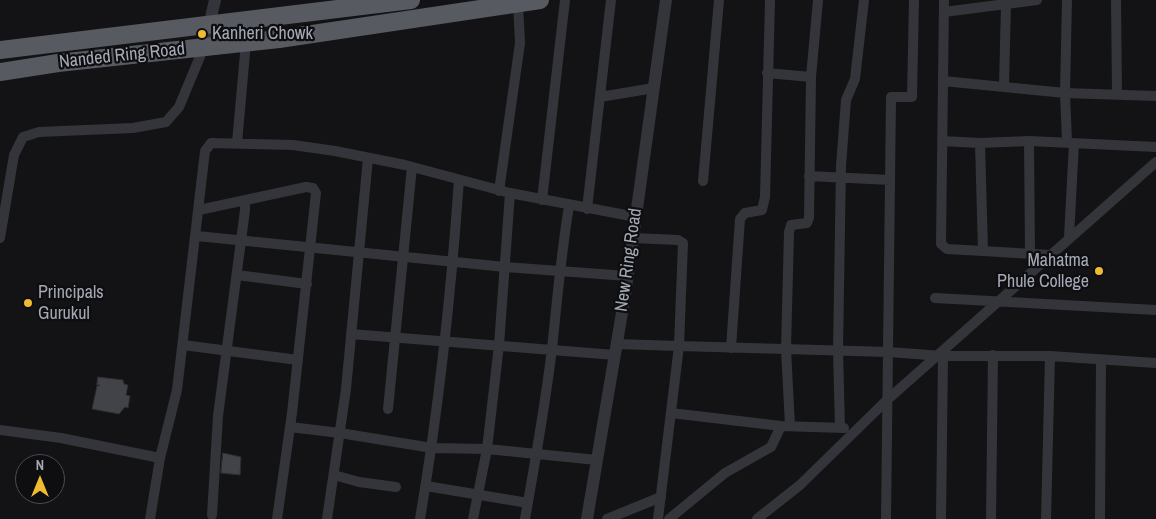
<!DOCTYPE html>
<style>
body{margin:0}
#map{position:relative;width:1156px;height:519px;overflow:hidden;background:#131315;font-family:"Archivo Narrow",sans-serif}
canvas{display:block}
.north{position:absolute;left:15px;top:454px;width:50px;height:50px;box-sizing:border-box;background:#0e0e10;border:1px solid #4a4c52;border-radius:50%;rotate:0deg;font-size:14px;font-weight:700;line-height:20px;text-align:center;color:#a5a9b5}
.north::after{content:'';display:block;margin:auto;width:18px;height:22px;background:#eebb32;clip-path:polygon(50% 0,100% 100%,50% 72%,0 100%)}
</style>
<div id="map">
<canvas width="1156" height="519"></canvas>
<div class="north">N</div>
</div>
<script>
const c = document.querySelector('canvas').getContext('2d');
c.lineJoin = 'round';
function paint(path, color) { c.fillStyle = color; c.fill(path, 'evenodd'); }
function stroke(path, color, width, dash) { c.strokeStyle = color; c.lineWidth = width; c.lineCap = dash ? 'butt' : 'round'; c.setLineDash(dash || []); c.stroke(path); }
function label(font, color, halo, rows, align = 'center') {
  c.font = font + ' "Archivo Narrow",sans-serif'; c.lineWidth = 4.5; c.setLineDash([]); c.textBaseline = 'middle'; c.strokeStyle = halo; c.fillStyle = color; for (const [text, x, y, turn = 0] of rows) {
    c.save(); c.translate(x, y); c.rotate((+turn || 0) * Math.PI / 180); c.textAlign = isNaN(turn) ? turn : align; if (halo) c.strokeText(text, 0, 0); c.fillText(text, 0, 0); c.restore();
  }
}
const building = new Path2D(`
 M98,377L123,380L124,384L128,385L126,395L130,396L128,408L125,407L119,414L92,409L97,386L100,385H97Z
 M223,453L241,457L240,475L221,473Z`);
const minor = new Path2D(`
 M944,0L941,244L947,249L983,251
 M1116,0L1117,94
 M944,12L1037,0
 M767,73L811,77L818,0
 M943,81L1065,93L1156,96
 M1004,85L1006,4
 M600,97L654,88
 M942,141L980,143
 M1029,141L1030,253
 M1067,142L1065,93L1067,0
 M237,143L246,42
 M809,176L890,180
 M703,181L719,0
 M499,191L520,43L518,4
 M542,200L565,0
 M587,209L611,0
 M199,210L306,187L313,188L316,193L292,413L277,519
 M197,236L505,267L627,276
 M1069,237L1074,143
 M0,238L14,155L23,137L39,132L133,128L166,122L179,107L204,47
 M1049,255L983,251L980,143L1029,141L1156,147
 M237,275L307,284
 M935,298L1156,310
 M351,334L615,355
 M616,344L679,346L683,243L678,240L633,238
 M183,345L298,360
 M731,348L740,219L745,213L762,210L765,197L770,0
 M388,409L412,167
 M671,413L781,426L844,428
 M790,426L786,349L789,232L791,225L807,223L809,218L811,77
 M290,427L340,433L432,448L487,449L597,460
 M840,428L838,350L841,166L846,100L855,79L864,0
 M0,430L61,438L160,458
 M334,475L359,482L396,487
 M426,486L528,503
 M212,515L218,416L245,210V200
 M150,519L160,458L177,390L205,151L211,143L293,145L335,151L405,165L510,193L636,217
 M327,519L346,389L368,158
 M420,519C439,407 451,294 459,180
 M473,519L487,449L499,345L510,193
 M525,519C535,463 545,406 552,349C557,301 561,254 569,206
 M607,519L661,497
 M658,519L679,346L889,352L943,356H1050L1156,363
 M669,519L725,473L771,447L781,426
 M757,519L800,485L887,400L1156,162
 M886,519L891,97H912L914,0
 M941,519L943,356
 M991,519L993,355
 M1046,519L1050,356
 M1100,519L1101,359`);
const tertiary = new Path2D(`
 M204,47L215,0
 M587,519L625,295L666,0`);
const trunk = new Path2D(`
 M0,50L411,0
 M0,72L58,63L279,39L540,0`);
const markers = [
 [202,34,5,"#eebb32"],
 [1099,271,5,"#eebb32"],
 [28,303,5,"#eebb32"]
];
const poiNames = [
 ["Kanheri Chowk",212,34],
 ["Mahatma",1089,261,"right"],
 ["Phule College",1089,282,"right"],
 ["Principals",38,293],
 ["Gurukul",38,314]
];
const streetNames = [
 ["Nanded Ring Road",122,56,-6],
 ["New Ring Road",629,260,-82]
];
paint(building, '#424348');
stroke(building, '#2e2d31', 1);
stroke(minor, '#34353a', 10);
stroke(tertiary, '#34353a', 12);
stroke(trunk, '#585a62', 18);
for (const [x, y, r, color] of markers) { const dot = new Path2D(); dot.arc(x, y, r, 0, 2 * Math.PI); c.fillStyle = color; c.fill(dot); stroke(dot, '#0e0e10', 2); }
label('18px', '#a5a9b5', '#0e0e10', poiNames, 'left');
label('18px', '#a5a9b5', '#0e0e10', streetNames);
</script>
